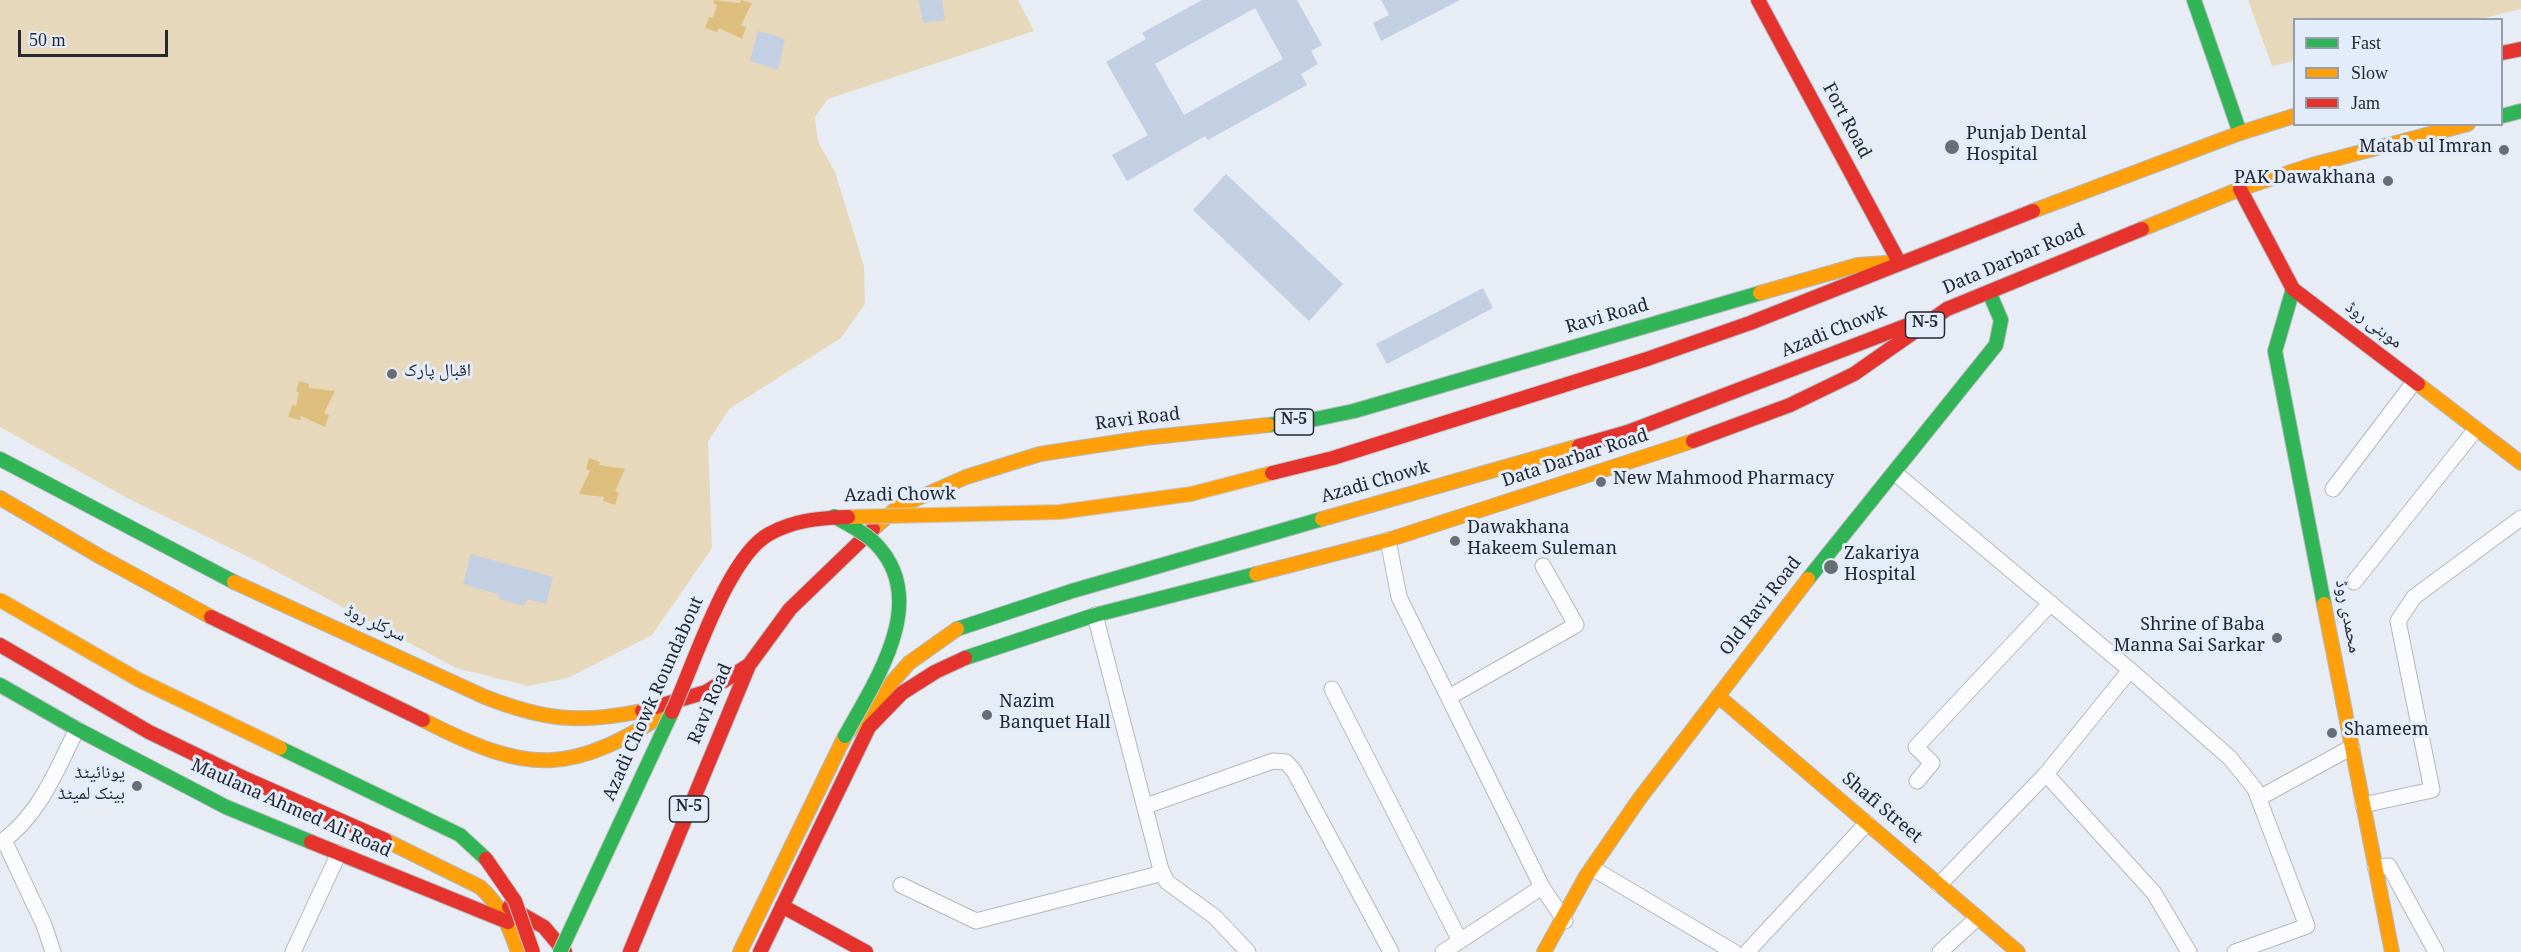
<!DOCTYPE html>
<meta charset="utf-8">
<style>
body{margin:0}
#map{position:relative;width:2521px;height:952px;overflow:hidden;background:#e8edf5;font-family:Georgia,serif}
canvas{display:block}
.legend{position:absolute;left:2293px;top:18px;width:210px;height:108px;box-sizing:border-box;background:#e2ecfb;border:2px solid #969ea9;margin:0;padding:8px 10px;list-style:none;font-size:18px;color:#25292f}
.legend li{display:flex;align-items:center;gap:12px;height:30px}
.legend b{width:30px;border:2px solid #969ea9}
.scale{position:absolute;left:18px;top:30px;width:150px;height:27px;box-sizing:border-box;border:3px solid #25292f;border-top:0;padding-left:8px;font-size:18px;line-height:21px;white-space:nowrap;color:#25292f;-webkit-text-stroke:4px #e2ecfb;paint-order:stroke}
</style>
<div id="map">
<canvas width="2521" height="952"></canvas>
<ul class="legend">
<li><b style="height:8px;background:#30b455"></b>Fast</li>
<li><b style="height:8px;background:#ff9f0a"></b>Slow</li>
<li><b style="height:8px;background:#e5322d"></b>Jam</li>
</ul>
<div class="scale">50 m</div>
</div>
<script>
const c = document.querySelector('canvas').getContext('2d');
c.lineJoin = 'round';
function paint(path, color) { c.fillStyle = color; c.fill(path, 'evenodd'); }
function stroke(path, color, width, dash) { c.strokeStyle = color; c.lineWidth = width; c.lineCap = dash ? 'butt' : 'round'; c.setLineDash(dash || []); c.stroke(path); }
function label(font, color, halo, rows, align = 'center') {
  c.font = font + ' Georgia,"Noto Naskh Arabic",serif'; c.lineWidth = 6; c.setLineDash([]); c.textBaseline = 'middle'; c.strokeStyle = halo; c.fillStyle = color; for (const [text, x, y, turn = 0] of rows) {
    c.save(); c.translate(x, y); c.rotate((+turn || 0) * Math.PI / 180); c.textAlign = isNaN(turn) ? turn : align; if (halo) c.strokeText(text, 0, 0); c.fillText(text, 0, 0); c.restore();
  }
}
const green = new Path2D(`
 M0,0H1018L1034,31L828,99L815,117L818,142L835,172L864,266L865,304L841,338L729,409L708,442L712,548L652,635L568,678L528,686L456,668L259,562L129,499L0,427Z
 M2248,0H2521V9L2476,20H2294V61L2272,66Z`);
const water = new Path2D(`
 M714,0L740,3L741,0L752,3L741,25L746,27L742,39L719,28L717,32L705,28L709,17L713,18L717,5L713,3Z
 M299,381L309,384V388L335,391L324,413L329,415L325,427L301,416L300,420L288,417L292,405L296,406L299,393L296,391Z
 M589,458L600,462L599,465L625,469L615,491L619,493L615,505L603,501L604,497L579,494L590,471L586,469Z`);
const building = new Path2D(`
 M919,0H942L945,20L923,23Z
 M1202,0H1297L1322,45L1311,51L1318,64L1301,74L1307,85L1208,140L1205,136L1127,181L1112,155L1148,135L1106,62L1146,39L1142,33ZM1255,8L1283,59L1184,115L1155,64Z
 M1381,0H1460L1381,41L1373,23L1389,15Z
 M758,31L785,39L778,70L750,61Z
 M1226,174L1343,284L1309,321L1193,210Z
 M1483,288L1493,308L1387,364L1376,344Z
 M471,554L553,577L546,604L527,599L525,605H520L499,599L500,595L463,584Z`);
const street = new Path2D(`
 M1895,473L2130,670L2230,758L2255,789L2307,926L2235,952
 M2333,489L2414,382
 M1388,540L1399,597L1542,887L1565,921
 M2354,582L2476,429
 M1095,615L1161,870L1167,882L1215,917L1248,952
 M1332,689L1460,941
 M1449,697L1576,625L1543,566
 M2046,774L2154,893L2189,952
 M1917,781L1932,763L1916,747L2051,603
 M2259,798L2352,747
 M2363,805L2432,790L2398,621L2414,597L2521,518
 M1146,806L1273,761L1286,762L1294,771L1391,952
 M4,840L44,925L53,952
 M0,843C40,815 56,771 77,729
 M2375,867L2389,866L2436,952
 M1592,868L1734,952
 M901,885L976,921L1163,873
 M1939,885L2046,774L2130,670
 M293,952L339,853
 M1443,952L1542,887
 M1747,952L1867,823
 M1940,952L1977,918`);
const fast = new Path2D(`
 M2194,0L2240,133
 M2502,116L2521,111
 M2293,289L2275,351L2324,604
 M1268,425L1306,421L1354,411L1760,293
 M0,459L234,582
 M1808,579L1996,345L2001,320L1989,292
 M957,629L1072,591L1322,519
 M965,658L1095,615L1256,574
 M0,685L77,729L226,807L311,842`);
const slow = new Path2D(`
 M2033,211L2240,133L2294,116
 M2142,229L2240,189L2312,165L2468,124
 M1760,293L1858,265L1899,262
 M2418,384L2521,463
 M0,498L99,556L211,617
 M1322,519L1579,446
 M873,529L898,507L966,477L1040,454L1144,438L1268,425
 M1256,574L1388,540L1693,441
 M234,582L485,697C544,720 579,724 642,711
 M2324,604L2392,952
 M1718,696L2018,952
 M423,720C530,775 570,776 672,709
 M385,840L480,887C500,905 509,926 518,952
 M740,952L845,736L909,663L957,629
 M1544,952L1586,876L1640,798L1808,579`);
const jam = new Path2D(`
 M1758,0L1899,262
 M2502,53L2521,49
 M2240,189L2293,289L2418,384
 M1647,359L1750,323L2033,211
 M1693,441L1790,405L1854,374L1947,309L2142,229
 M1579,446L1628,432L1908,325
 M211,617L423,720
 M0,645L149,732L246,779L385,840
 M642,711L706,692L749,665
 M311,842L508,922
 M782,906L866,952
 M509,907L544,927L565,952
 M630,952L749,665L790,609L873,529
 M760,952L869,727L902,693L935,672L965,658`);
const fastBridge = new Path2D(`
 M834,516C848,525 865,532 876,544C931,601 875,681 845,736
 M280,748L460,835L486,859
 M560,952L672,712`);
const slowBridge = new Path2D(`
 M848,517L1060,512L1191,494L1272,473
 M0,600L139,680L280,748`);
const jamBridge = new Path2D(`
 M1272,473L1333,458L1647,359
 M672,712C693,667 727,557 769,534C794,520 820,518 848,517
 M486,859L515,901L533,952`);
const markers = [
 [1952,147,8,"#696e74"],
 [2504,150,6,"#696e74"],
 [2388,181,6,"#696e74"],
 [392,374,6,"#696e74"],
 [1601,482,6,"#696e74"],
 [1455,541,6,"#696e74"],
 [1831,567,8,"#696e74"],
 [2277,638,6,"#696e74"],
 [987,715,6,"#696e74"],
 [2332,733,6,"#696e74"],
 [137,786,6,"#696e74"]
];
const shields = [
 [1925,325,39],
 [1294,422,39],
 [689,809,39]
];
const shieldNames = [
 ["N-5",1925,325],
 ["N-5",1294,422],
 ["N-5",689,809]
];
const streetNames = [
 ["Fort Road",1844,122,62],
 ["Data Darbar Road",2015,262,-23],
 ["Ravi Road",1608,319,-16],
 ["موہنی روڈ",2372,327,37],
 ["Azadi Chowk",1835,334,-22],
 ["Ravi Road",1138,422,-7],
 ["Data Darbar Road",1576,461,-18],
 ["Azadi Chowk",1376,485,-16],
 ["Azadi Chowk",900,498,-1],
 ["Old Ravi Road",1763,608,-52],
 ["محمدی روڈ",2345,617,79],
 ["سرکلر روڈ",374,626,25],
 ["Azadi Chowk Roundabout",656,700,-66],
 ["Ravi Road",713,705,-67],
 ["Shafi Street",1880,810,40],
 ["Maulana Ahmed Ali Road",290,811,24]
];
const poiNames = [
 ["Punjab Dental",1966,137],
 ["Hospital",1966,158],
 ["Matab ul Imran",2492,150,"right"],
 ["PAK Dawakhana",2376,181,"right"],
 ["اقبال پارک",404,374],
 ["New Mahmood Pharmacy",1613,482],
 ["Dawakhana",1467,531],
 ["Hakeem Suleman",1467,552],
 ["Zakariya",1844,557],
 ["Hospital",1844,578],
 ["Shrine of Baba",2265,628,"right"],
 ["Manna Sai Sarkar",2265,649,"right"],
 ["Nazim",999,705],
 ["Banquet Hall",999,726],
 ["Shameem",2344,733],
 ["یونائیٹڈ",125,776,"right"],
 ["بینک لمیٹڈ",125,797,"right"]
];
paint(green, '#e7d8bb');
paint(water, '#debe7d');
paint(building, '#c3cfe2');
stroke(street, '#b3b8be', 17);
stroke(fast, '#b3b8be', 16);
stroke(slow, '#b3b8be', 16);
stroke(jam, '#b3b8be', 16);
stroke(street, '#fcfcfe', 15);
stroke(fast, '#30b455', 14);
stroke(slow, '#ff9f0a', 14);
stroke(jam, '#e5322d', 14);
stroke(fastBridge, '#c7cacd', 16, []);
stroke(slowBridge, '#c7cacd', 16, []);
stroke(jamBridge, '#c7cacd', 16, []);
stroke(fastBridge, '#30b455', 14);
stroke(slowBridge, '#ff9f0a', 14);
stroke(jamBridge, '#e5322d', 14);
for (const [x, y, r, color] of markers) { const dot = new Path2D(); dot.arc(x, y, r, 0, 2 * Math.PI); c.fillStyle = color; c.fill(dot); stroke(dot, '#e2ecfb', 2); }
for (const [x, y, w] of shields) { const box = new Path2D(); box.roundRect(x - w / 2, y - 13, w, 26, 4.5); c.fillStyle = '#e2ecfb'; c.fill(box); stroke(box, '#25292f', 1.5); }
label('bold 16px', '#25292f', null, shieldNames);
label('18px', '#25292f', '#e2ecfb', streetNames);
label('18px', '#25292f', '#e2ecfb', poiNames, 'left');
</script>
